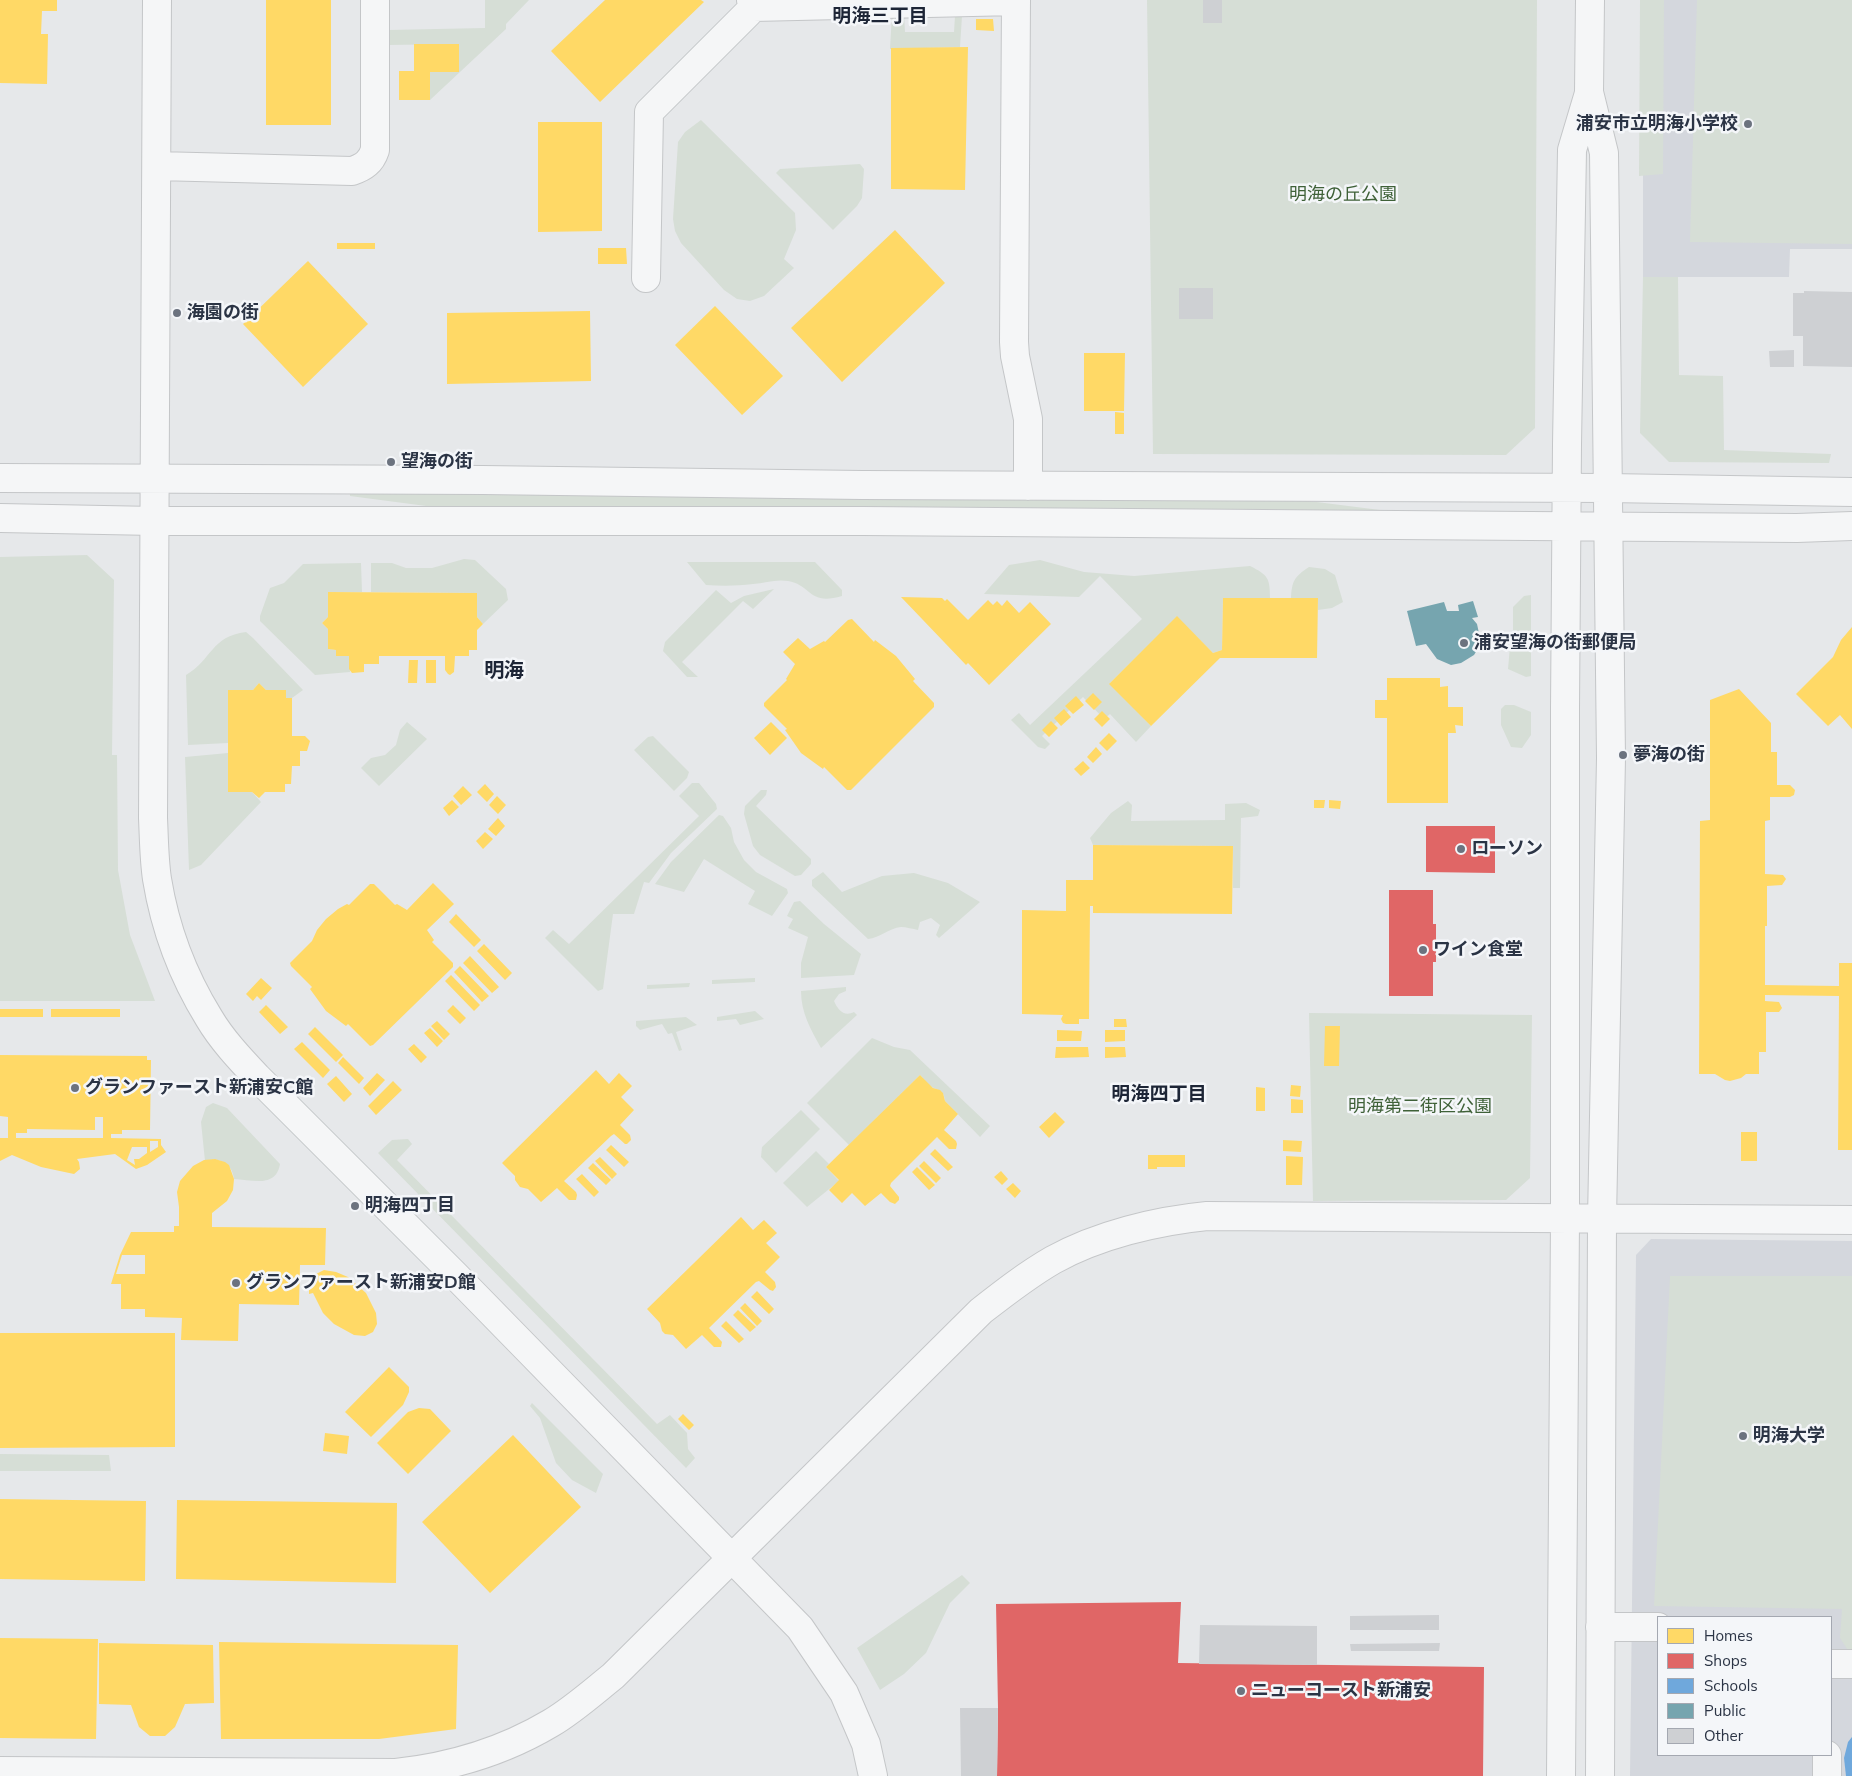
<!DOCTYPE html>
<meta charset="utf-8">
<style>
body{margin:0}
#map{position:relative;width:1852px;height:1776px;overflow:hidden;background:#e6e8ea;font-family:Mulish,sans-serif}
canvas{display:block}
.legend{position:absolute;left:1657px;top:1616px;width:175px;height:140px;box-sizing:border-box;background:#f4f6f9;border:1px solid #a4a8b1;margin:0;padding:6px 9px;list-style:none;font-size:15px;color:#2b3445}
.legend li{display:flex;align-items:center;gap:10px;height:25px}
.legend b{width:25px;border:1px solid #a4a8b1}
</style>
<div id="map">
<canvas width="1852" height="1776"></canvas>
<ul class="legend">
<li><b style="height:14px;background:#ffd966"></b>Homes</li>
<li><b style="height:14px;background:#e06666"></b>Shops</li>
<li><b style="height:14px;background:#6fa8dc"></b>Schools</li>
<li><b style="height:14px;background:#76a5af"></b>Public</li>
<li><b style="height:14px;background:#ced0d3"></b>Other</li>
</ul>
</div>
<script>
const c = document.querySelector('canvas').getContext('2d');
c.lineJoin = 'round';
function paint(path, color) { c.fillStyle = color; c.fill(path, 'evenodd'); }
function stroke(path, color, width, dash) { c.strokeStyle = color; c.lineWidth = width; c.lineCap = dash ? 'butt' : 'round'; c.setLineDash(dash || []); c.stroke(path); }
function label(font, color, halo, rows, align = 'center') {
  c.font = font + ' Mulish,"Noto Sans JP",sans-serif'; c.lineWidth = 5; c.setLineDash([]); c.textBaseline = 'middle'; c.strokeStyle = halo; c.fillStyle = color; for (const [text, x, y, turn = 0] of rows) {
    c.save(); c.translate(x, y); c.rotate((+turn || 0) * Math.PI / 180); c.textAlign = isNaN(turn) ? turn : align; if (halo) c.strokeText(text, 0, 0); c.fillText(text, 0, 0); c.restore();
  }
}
const built = new Path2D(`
 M1643,0H1852V249H1790L1789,277H1643Z
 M1651,1239L1852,1241V1776H1630L1636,1255ZM1658,1617H1831V1755H1658Z`);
const green = new Path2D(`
 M485,0H529L506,24V29L430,100V72H459V44L387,45L388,30L485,28Z
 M1147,0H1537L1535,428L1506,455L1153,454Z
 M1640,0H1664L1663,174L1639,176Z
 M1697,0H1852V244L1690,242Z
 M892,14H904L905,32H954L955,16H962L960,47L890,49Z
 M701,120L795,213L796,230L784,259L794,268L764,296L750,301L737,299L724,290L681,243L675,231L673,219L678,142L685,132Z
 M860,164L864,169L862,198L857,206L833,230L776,173L780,169Z
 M1643,277H1678L1679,375L1723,376L1724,450L1831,454L1829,463L1669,462L1640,433Z
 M350,493L1285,498L1380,510V515L449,509L350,496Z
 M87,555L114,580L112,755H117L118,870L130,935L155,1001H0V557Z
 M464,559L475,560L506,589L508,600L483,624L477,617V593L371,592V563H392L406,568H432Z
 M1040,560L1084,572L1134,576L1250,566C1268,575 1270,578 1270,598H1223L1222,650L1213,653L1177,617L1110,683L1151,726L1136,742L1110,714L1104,719L1083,697L1042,736L1050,744L1045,749L1038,747L1011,720L1019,713L1030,725L1142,619L1100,576L1079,597L984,594L1009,565Z
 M687,562H815L842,590V596C808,606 812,585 788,581C776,579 765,583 753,584C737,586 722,586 706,585Z
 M361,563L362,592H328V617L322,623L328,629V649L336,650V656H349L350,672L315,675L260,621V616L270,588L284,583L303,564Z
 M1309,567L1325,569L1335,575L1343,602L1332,608L1318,610V598H1291C1292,581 1294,577 1309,567Z
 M774,589L753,609L743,601L682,662L698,677H687L663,651L665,642L716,590L731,603L744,596Z
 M1531,595V676L1526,677L1508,669L1510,646L1513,642V607L1524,596Z
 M246,632L253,638L303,690L292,698H286V690H266L259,683L253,690H229L228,743L188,745L186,675C212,660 211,636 246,632Z
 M1505,705H1514L1531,712V735L1522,748L1511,747L1501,725V709Z
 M407,722L427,739L379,786L361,768L371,758L385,755L396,745L400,730Z
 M653,736L689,772L687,778L674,791L634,750L648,737Z
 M228,753V792H252L261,802L201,865L189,870L185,757Z
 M692,783H699L716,804L717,809L671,853L649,883L644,882L634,914H613L603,989L598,991L545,938L553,930L569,944L699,816L679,796Z
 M761,790H767L766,795L756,806L811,859V864L801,875L795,876L760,855L753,846L744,814L745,806Z
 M1128,801L1132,805L1131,821L1225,820V804L1246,803L1260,810L1258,816L1241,818L1240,888H1233V846L1093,845L1090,838L1111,813Z
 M719,815L723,816L731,828L734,842L744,860L756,872L787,889L788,893L772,916L748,904L755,891L704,859L684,892L655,884L671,862Z
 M823,872L842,892L882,876L914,873L948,883L980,902L939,938L936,935L940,925L931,918L920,922L918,930C913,929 906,927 901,927C889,928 880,938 868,939L812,886V880Z
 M800,901L824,924L861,954L854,975L801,978V963L808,937L788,928L793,919L787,916L794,902Z
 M755,978V982L712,984V980Z
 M690,983L689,987L647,989V985Z
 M846,987V991L839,994L834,1001C838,1010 844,1017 854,1012L857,1015L821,1048C811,1030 801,1013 801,991Z
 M755,1011L764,1019L740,1025L736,1019L717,1021V1017Z
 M1309,1013L1532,1015L1530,1178L1506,1200L1313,1201Z
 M686,1017L697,1025L676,1032L682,1050L679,1051L672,1033L668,1034L662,1024L640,1030L636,1026V1021Z
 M872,1038L894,1047L910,1050L990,1126L980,1137L945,1101C944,1090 939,1091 932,1087C928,1085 923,1078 920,1075L849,1145L807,1103Z
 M213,1103L227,1108L280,1164C276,1188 253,1180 234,1179C232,1163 220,1157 205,1161L201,1122L206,1107Z
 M801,1110L820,1129L776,1173L761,1157L762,1147Z
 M408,1139L412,1144L397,1160L657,1424L670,1415L687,1433L688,1449L695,1458L686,1468L378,1153L392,1140Z
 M816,1151L829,1164L826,1167L839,1181L807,1207L783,1183Z
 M1670,1276H1852V1652H1849L1840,1638L1842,1609L1654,1606Z
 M532,1403L603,1474L596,1493L572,1480L556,1463L540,1418L530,1406Z
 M0,1454L109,1455L111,1471H0Z
 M962,1575L970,1583L950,1603L926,1653L904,1674L880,1690L857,1648Z`);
const homes = new Path2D(`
 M0,0H57V11H42L41,34H48L47,84L0,83Z
 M266,0H331V125H266Z
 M605,0H701L704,2L600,102L551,51Z
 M976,19H993L994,31L976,30Z
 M414,44H459V72H430V100H399V71H414Z
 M968,47L965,190L891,189V48Z
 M538,122H602V231L538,232Z
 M895,230L945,283L842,382L791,328Z
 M337,243H375V249H337Z
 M598,248H626L627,264H598Z
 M308,261L368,324L303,387L243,324Z
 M715,306L783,376L742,415L675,345Z
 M590,311L591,381L447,384V313Z
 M1084,353H1125L1124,411H1084Z
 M1115,412L1124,413V434H1115Z
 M328,592L477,593V617L483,624L477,630V650H469V656H455L454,672L450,675L448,674L445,670V656H379V664H364V672L352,673L349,669V656H336V650L328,649V629L322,623L328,617Z
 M901,597L942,598L945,601L947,599L968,620L988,600L993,605L997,601L1002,606L1007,600L1019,613L1030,602L1051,624L989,685L968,663L966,665Z
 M1223,598H1318L1317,658H1220L1151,726L1109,684L1177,616L1213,653L1222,650Z
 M852,619L874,642L875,640L896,656L915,679L913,681L934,703V707L851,790H847L824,767L823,769L801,753L785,730L787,729L764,706V703L787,680L786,679L795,664L783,652L798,638L810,649L824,641L825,642L848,620Z
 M1852,627V729L1840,715L1828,726L1796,694L1833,657L1841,640Z
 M409,660H418L417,683H408Z
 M426,660H436V683H426Z
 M1387,678H1440V687L1448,686V707H1463V726L1455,725L1456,733H1448V803H1387V718H1375V700H1387Z
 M259,683L266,690H286V698H292V736H305L310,741L307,751H300V766H292L291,784H285V792H265L259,798L252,792H228V690H253Z
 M1739,689L1771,723V752H1777V785H1790L1795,790L1794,795L1790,797H1770V820L1765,821V874L1783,875L1786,879L1782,885L1767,886V926H1765V985L1839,986V963H1852V1150H1838L1839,996L1765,995V1001L1779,1002L1782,1008L1779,1012H1766V1052H1759V1074H1746L1741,1078L1730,1081L1725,1080L1715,1074H1699L1700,821L1710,820V700Z
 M1093,693L1102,702L1094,710L1085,701Z
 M1076,696L1084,705L1073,714L1065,706Z
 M1064,709L1071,717L1061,726L1054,718Z
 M1102,711L1110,719L1102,727L1094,719Z
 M1051,721L1058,728L1049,737L1042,730Z
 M771,722L787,738L770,755L754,738Z
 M1109,733L1117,741L1107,751L1099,743Z
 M1096,747L1102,754L1093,763L1087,757Z
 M1083,761L1090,768L1081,776L1074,769Z
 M485,784L494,794L487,802L477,792Z
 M463,786L472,795L461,805L453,796Z
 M497,796L506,805L498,814L489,805Z
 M452,800L459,807L449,816L443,808Z
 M1314,800H1325L1324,808H1314Z
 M1329,800L1341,801L1340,809L1329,808Z
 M498,818L505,826L496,836L488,829Z
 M485,832L493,839L483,849L476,841Z
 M1093,845L1233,846L1232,914L1093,913V906H1090L1089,1019H1079V1024H1066L1063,1023L1061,1019L1063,1015L1022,1014V910L1066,911V880H1093Z
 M433,883L454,904L427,930L434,940L432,942L453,963V967L373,1045L370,1046L348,1024L346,1026L326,1011L310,989L312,987L291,966L290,963L312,941L317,930L326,919L338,909L347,904L349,905L370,884H374L395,905L397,904L407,910Z
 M456,914L481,940L474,947L449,922Z
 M484,944L512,973L505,980L477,951Z
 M470,956L499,987L492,993L463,963Z
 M460,966L489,996L482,1002L454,972Z
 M451,975L480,1005L474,1011L445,981Z
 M261,978L272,988L261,1000L257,996L253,1001L246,994Z
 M266,1005L288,1027L280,1034L259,1012Z
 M453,1005L466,1018L460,1024L447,1011Z
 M0,1009H43V1017H0Z
 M51,1009H120V1017H51Z
 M1114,1019H1126L1127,1027H1114Z
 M437,1021L450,1034L444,1040L431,1026Z
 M1325,1026H1340L1339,1066H1324Z
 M315,1027L343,1055L336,1062L308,1034Z
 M430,1028L443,1041L437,1047L424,1033Z
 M1057,1030L1082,1031L1081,1041H1057Z
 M1105,1030H1125V1041L1105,1042Z
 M302,1042L330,1070L323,1078L294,1049Z
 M414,1044L427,1057L421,1063L408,1049Z
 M1056,1047H1088L1089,1057L1055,1058Z
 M1105,1047H1125L1126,1057L1105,1058Z
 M0,1055L147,1056V1060H151L150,1130H122V1134H111V1138L161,1139V1145L166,1152L147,1165L136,1169L115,1154L77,1159L79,1162L80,1169L74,1174L41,1167L12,1155L0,1161V1138H8V1117L0,1116ZM95,1117H103V1138H16V1133H27V1129L95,1130ZM150,1141H158V1147L150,1152ZM132,1147H147V1153L139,1159H134L135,1165L127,1160Z
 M343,1057L364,1078L359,1084L338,1063Z
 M596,1070L609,1084L619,1073L632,1086L621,1097L634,1110L620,1125L630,1135L631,1140L627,1144H625L614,1134L611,1136L564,1181L576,1192L577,1195L576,1200H569L557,1188L541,1202L528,1189L520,1187L515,1180V1176L502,1163Z
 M377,1073L385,1080L370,1096L363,1088Z
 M920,1075L933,1088L940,1090L943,1093L945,1101L958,1114L944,1130L956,1141L957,1144L956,1149H949L937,1137L891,1183L890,1186L899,1197V1200L895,1204L890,1202L881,1193L865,1206L852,1193L842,1203L829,1190L839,1180L826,1167Z
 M336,1076L352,1094L344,1102L327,1084Z
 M393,1081L402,1090L376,1115L368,1106Z
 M1291,1085L1301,1086L1300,1097L1290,1096Z
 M1256,1087L1265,1088V1111H1256Z
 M1291,1099L1303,1100V1113H1291Z
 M1055,1112L1065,1122L1049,1138L1039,1127Z
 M1741,1132H1757V1161H1741Z
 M1283,1140L1302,1141L1301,1152L1283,1151Z
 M611,1145L629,1162L624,1167L606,1150Z
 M935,1149L953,1167L948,1171L930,1154Z
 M1148,1155H1185V1167H1157V1169H1148Z
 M1286,1156L1303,1157L1302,1185H1286Z
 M600,1157L617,1174L612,1179L595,1161Z
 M215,1159L225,1162L229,1165L234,1179L233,1190L227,1201L212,1213V1227L326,1228L325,1265H300L299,1305L239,1304L238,1341L181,1340L182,1318L145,1317V1309H121V1284H111L120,1255L131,1232H174V1226H179V1207L177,1192L180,1181L193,1166L204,1160ZM122,1255H145V1274H116Z
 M924,1161L941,1178L936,1183L919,1166Z
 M593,1163L611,1180L606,1185L588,1168Z
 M917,1167L935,1185L929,1190L912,1172Z
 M1001,1171L1008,1179L1002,1185L994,1177Z
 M582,1174L599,1192L594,1197L576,1179Z
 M1013,1183L1021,1191L1015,1198L1006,1189Z
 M741,1217L753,1230L764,1220L777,1233L766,1243L780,1257L765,1272L775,1282L776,1287L773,1291L770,1290L759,1281L756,1282L709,1328L722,1342L721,1347H714L702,1335L686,1349L673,1335L665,1334L662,1331L660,1323L647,1309Z
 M324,1270L336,1272L348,1277L366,1293L376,1313L377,1324L373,1332L365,1336L354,1335L334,1324L323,1313L313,1293L309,1294V1285H312L316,1274Z
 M757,1291L774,1309L769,1314L751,1297Z
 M745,1303L762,1321L757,1326L740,1308Z
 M738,1310L756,1327L750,1332L733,1315Z
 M726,1321L744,1339L739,1343L721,1326Z
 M0,1333H175V1447L0,1448Z
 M389,1367L409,1387V1392L403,1405L371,1437L345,1412Z
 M419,1408L430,1409L451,1431L408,1474L377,1443L408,1412Z
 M683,1414L694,1425L689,1430L678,1419Z
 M325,1433L349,1436L347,1454L323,1451Z
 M513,1435L581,1507L490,1593L422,1522Z
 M0,1499L146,1501L145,1581L0,1579Z
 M177,1500L397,1503L396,1583L176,1579Z
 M0,1638L98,1639L96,1739L0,1738Z
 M219,1642L458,1645L456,1729L379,1739H221Z
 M99,1643L213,1645L214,1703L185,1704L175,1727L165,1736H150L139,1727L131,1705L99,1704Z`);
const shops = new Path2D(`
 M1426,826H1495V873L1426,872Z
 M1389,890H1433V924H1436V962H1433V996H1389Z
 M1181,1602L1178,1663L1484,1667L1483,1776H997L998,1708L996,1604Z`);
const schools = new Path2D(`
 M1852,1737V1776H1846L1844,1758L1848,1742Z`);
const public = new Path2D(`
 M1473,601L1478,617L1472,618L1477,624L1480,638L1479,647L1474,655L1461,663L1451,665L1437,659L1426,644L1416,646L1407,611L1444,602L1447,611H1459L1458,605Z`);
const building = new Path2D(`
 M1203,0H1222V23H1203Z
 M1179,288H1213V319H1179Z
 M1804,291L1852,292V367L1803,366V336H1793V293H1804Z
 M1794,350V367H1770L1769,351Z
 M1439,1615V1630H1350V1616Z
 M1200,1625L1317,1626V1665L1199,1664Z
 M1440,1643L1439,1651H1351L1350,1644Z
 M960,1708H998L997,1776H961Z`);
const minor = new Path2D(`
 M157,0L153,818C154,838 154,859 157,879C165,928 183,976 209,1018C222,1040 240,1059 257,1077L455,1275L800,1628L844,1693L866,1744L873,1776
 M1016,0L1014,342L1015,356L1028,419V486
 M1590,0L1589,92L1604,153L1611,758L1602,1219L1600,1776
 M753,7L1016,1
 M157,166L352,171C364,167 371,162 375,150V0
 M646,278L649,112L748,13L753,7L751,0
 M0,478L483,480L862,485L1608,488L1852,492
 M0,518L155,521H863L1797,528L1852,526
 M1600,1627H1658
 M1831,1664H1852
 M0,1771L396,1773C451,1767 504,1751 551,1723C573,1710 593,1692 613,1676L981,1311C1004,1293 1027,1275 1053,1260C1098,1235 1156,1221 1207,1216L1852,1220
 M1561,1776L1565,1219V708L1567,444L1572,150L1589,93
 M1827,1776V1755`);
const markers = [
 [1748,124,5,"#6c737f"],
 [177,313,5,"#6c737f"],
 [391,462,5,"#6c737f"],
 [1464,643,5,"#6c737f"],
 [1623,755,5,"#6c737f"],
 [1461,849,5,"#6c737f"],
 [1423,950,5,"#6c737f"],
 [75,1088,5,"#6c737f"],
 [355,1206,5,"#6c737f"],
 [236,1283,5,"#6c737f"],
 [1743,1436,5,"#6c737f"],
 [1241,1691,5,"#6c737f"]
];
const poiNames = [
 ["浦安市立明海小学校",1738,124,"right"],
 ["海園の街",187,313],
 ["望海の街",401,462],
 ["浦安望海の街郵便局",1474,643],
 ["夢海の街",1633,755],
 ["ローソン",1471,849],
 ["ワイン食堂",1433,950],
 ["グランファースト新浦安C館",85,1088],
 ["明海四丁目",365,1206],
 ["グランファースト新浦安D館",246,1283],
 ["明海大学",1753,1436],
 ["ニューコースト新浦安",1251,1691]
];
const parkNames = [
 ["明海の丘公園",1343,195],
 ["明海第二街区公園",1420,1107]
];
const neighbourhoodNames = [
 ["明海三丁目",880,16],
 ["明海四丁目",1159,1094]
];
const quarterNames = [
 ["明海",504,671]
];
paint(built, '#d4d7dd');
paint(green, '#d6ded6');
paint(homes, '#ffd966');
paint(shops, '#e06666');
paint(schools, '#6fa8dc');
paint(public, '#76a5af');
paint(building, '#ced0d3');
stroke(minor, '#c4c6c8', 30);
stroke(minor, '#f5f6f7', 28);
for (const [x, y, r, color] of markers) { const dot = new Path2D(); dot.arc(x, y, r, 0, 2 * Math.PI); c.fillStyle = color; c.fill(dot); stroke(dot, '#f4f6f9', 2); }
label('bold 18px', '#2b3445', '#f4f6f9', poiNames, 'left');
label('18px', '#3f6138', '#f4f6f9', parkNames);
label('bold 19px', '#1d2536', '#f4f6f9', neighbourhoodNames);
label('bold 20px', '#1d2536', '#f4f6f9', quarterNames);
</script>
